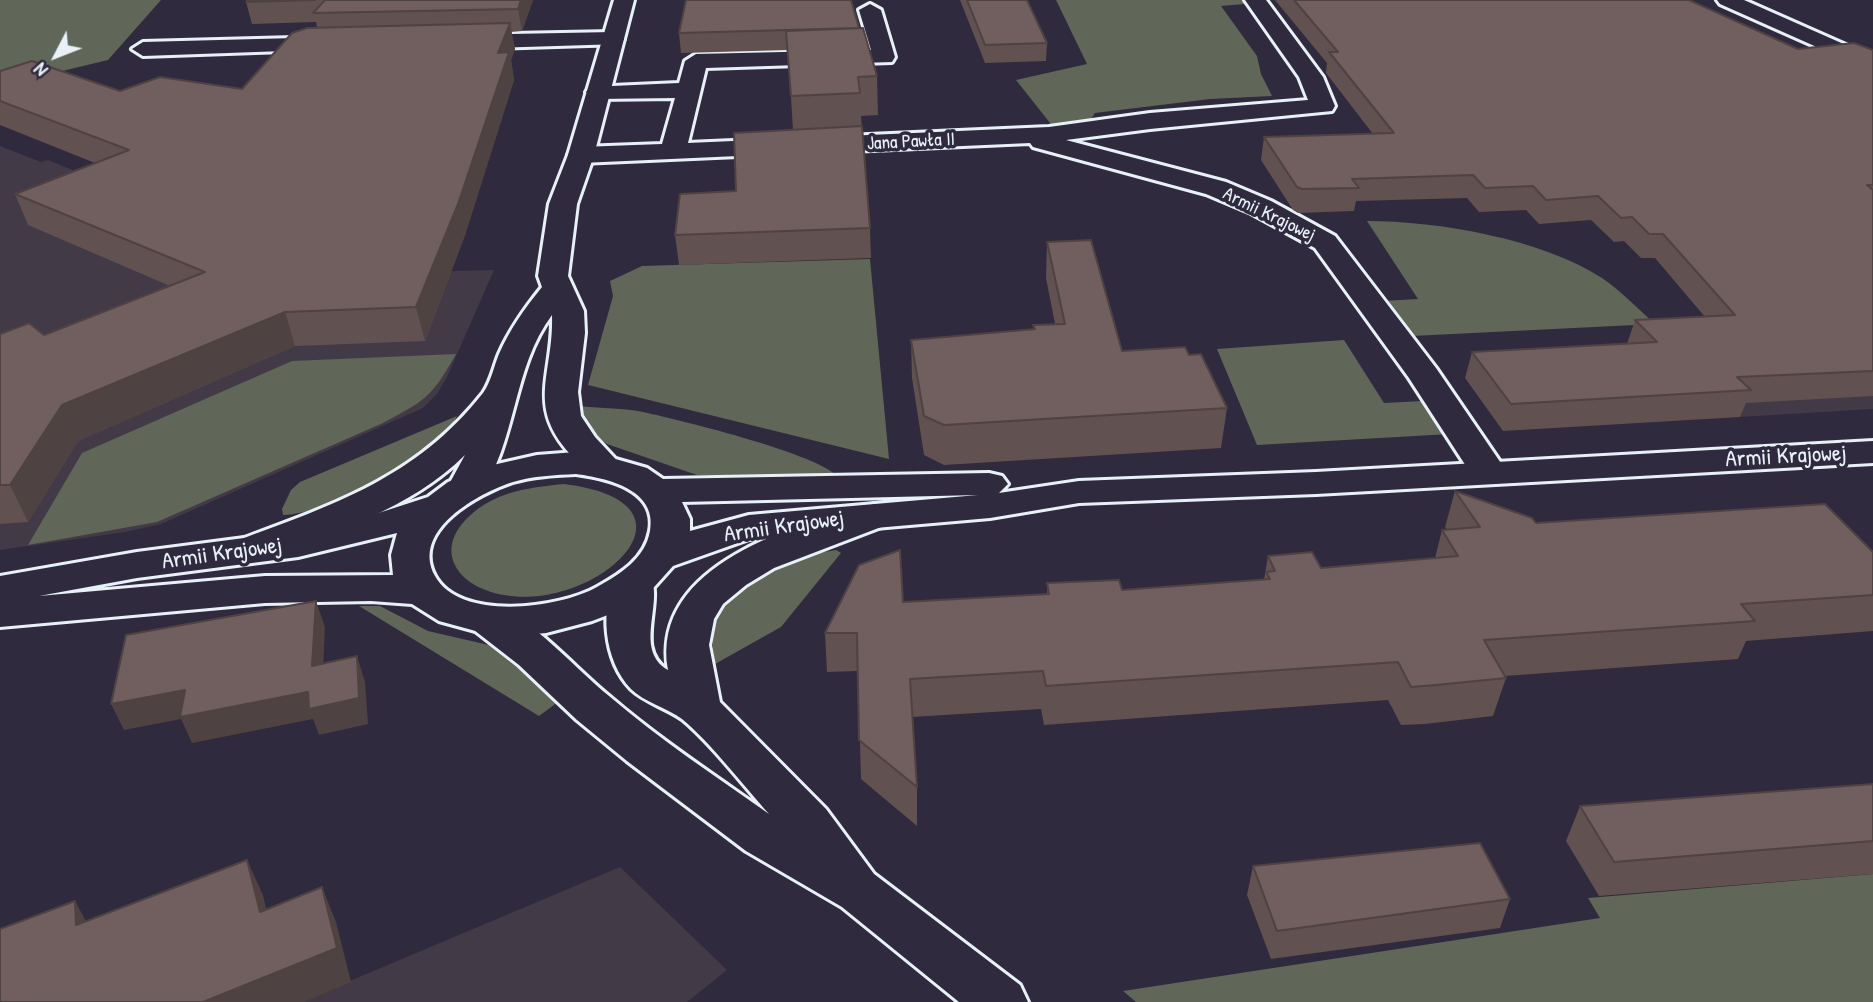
<!DOCTYPE html>
<meta charset="utf-8">
<style>
body{margin:0}
#map{position:relative;width:1873px;height:1002px;overflow:hidden;background:#2f2a3d;font-family:"Patrick Hand",sans-serif}
canvas{display:block}
.north{position:absolute;left:21px;top:21px;width:70px;height:70px;-webkit-text-stroke:5px #2f2a3d;paint-order:stroke;rotate:228deg;font-size:19px;font-weight:700;line-height:28px;text-align:center;color:#e8f1f8}
.north::after{content:'';display:block;margin:auto;width:24px;height:32px;background:#e8f1f8;clip-path:polygon(50% 0,100% 100%,50% 72%,0 100%)}
</style>
<div id="map">
<canvas width="1873" height="1002"></canvas>
<div class="north">N</div>
</div>
<script>
const c = document.querySelector('canvas').getContext('2d');
c.lineJoin = 'round';
function paint(path, color) { c.fillStyle = color; c.fill(path, 'evenodd'); }
function stroke(path, color, width, dash) { c.strokeStyle = color; c.lineWidth = width; c.lineCap = dash ? 'butt' : 'round'; c.setLineDash(dash || []); c.stroke(path); }
function label(font, color, halo, rows, align = 'center') {
  c.font = font + ' "Patrick Hand",sans-serif'; c.lineWidth = 7; c.setLineDash([]); c.textBaseline = 'middle'; c.strokeStyle = halo; c.fillStyle = color; for (const [text, x, y, turn = 0] of rows) {
    c.save(); c.translate(x, y); c.rotate((+turn || 0) * Math.PI / 180); c.textAlign = isNaN(turn) ? turn : align; if (halo) c.strokeText(text, 0, 0); c.fillText(text, 0, 0); c.restore();
  }
}
const built = new Path2D(`
 M0,146L41,162L48,160L104,183L303,275L494,270L447,377L437,394L423,408L161,524L125,532L0,550Z
 M1694,370L1873,381V409L1740,417Z
 M620,867L727,970L687,1002H300Z`);
const green = new Path2D(`
 M0,0H161L108,60L0,86Z
 M1056,0H1245L1244,4L1221,6L1257,56L1261,74L1272,96L1210,99L1095,113L1088,123L1054,128L1016,80L1087,64Z
 M1367,221C1438,221 1542,239 1602,278C1621,291 1638,309 1655,324L1412,336L1382,301L1418,299Z
 M870,259L889,459L588,385L613,296L610,281L642,266Z
 M1344,340L1384,403L1423,401L1450,434L1257,445L1217,349Z
 M456,354C432,397 426,400 383,423L157,522L28,545L82,453L292,361Z
 M579,406C598,408 619,408 638,411C677,419 811,452 836,475H697L607,444L589,432L579,416Z
 M457,416C438,459 329,514 283,515L282,509L291,490L300,482Z
 M564,484C715,503 597,612 504,595C456,587 430,548 474,512C499,491 533,487 564,484Z
 M836,550L841,553L781,627L715,664C714,654 711,643 713,632C721,578 791,557 836,550Z
 M359,606H380L428,631L493,646L514,657L558,702L539,716Z
 M1873,874V1002H1136L1123,991L1600,918L1588,898Z`);
const minor = new Path2D(`
 M1245,0H1266L1323,77L1335,106L1332,111L1150,129L1066,140L1226,182L1271,201L1335,236L1436,368L1507,472L1501,480L1488,483L1475,480L1409,378L1315,248L1251,213L1206,194L1033,147L1030,143L581,163L572,161L568,155L572,149L581,147L662,144L675,98L598,99L590,97L586,92L590,87L679,83L685,61L696,54L871,50L859,10L870,4L881,10L895,57L892,62L706,68L688,143L1049,127L1150,113L1308,100L1299,77Z
 M1717,0H1744L1873,57V72L1720,4Z
 M613,32L621,34L624,39L621,44L460,49L449,42L460,35Z
 M333,37L341,39L344,44L341,49L143,56L132,49L143,42Z`);
const tertiary = new Path2D(`
 M614,0H634L594,155L577,204L568,276L584,311L585,333L578,392L581,416L595,437L622,466L616,474C596,479 588,472 574,458C524,407 554,375 552,315C512,368 517,442 479,496L466,499L453,496L447,488L465,455C411,509 334,532 264,559L250,563L236,559L230,550L236,541C333,505 416,478 483,393C491,382 494,366 499,354C510,329 525,308 542,287L538,276L549,204L568,155Z
 M875,504L889,508L895,516L889,524L774,568L746,585L723,604L714,619L709,645L720,702L826,809L874,874L1020,985L1028,1002H959L842,907L746,851L627,761L577,720L519,665L474,630L468,620L474,610C485,607 494,605 505,610C544,631 575,668 609,696C659,739 715,776 769,814C744,786 710,742 682,719C667,708 644,702 631,689C604,661 598,606 619,574L634,570L649,574C666,600 632,649 668,670C650,564 796,524 875,504Z`);
const primary = new Path2D(`
 M1873,441V463L1316,494L1079,503L990,518L749,539L673,566L647,595L621,610L592,621L546,633L513,636L483,633L439,621L412,604L371,601L265,603L0,627V576L137,552L298,531L357,520L428,497L448,482L484,467L537,455L576,452L605,456L647,468L663,479L989,473L1002,476L1008,484L999,493L1079,481L1316,472ZM576,474C606,478 658,489 650,531C645,559 620,574 597,587C560,608 460,622 435,576C410,530 479,493 513,482C533,476 555,475 576,474ZM978,495L749,515L690,531V519L682,502ZM397,533L391,555L393,575L265,576L39,596L137,578L298,557Z`);
const wall = new Path2D(`
 M248,0H533L522,31L511,32L515,49L511,60L514,80L465,235L425,341L295,346L78,441L28,522L0,524V334L44,335L170,286L28,225L15,194L95,163L0,125V71L120,91L242,89L317,27L316,22L252,24L246,2Z
 M960,0H1027L1047,43L1046,61L985,63Z
 M1275,0H1689L1798,49L1873,50V396L1746,403L1740,417L1503,431L1465,378L1472,352L1627,344L1635,320L1705,317L1655,258H1641L1624,241L1614,242L1591,220L1539,224L1526,210L1479,212L1467,198L1356,201L1354,211L1298,213L1293,210L1261,160L1264,137L1373,134L1326,73L1327,63Z
 M859,29L877,76L878,115L861,116L870,228L871,258L679,265L675,235L736,191L793,130L788,50L681,53L679,33Z
 M1047,242L1122,351L1189,355L1227,408L1221,448L944,465L924,455L912,378L911,340L1033,330V325L1055,324L1046,278Z
 M1455,491L1536,523L1873,552V631L1746,641L1738,659L1505,676L1506,678L1493,716L1425,724L1401,725L1388,700L1044,725L1041,709L912,717L917,787V826L861,779L858,671L827,672L825,633L903,602L1047,594V583L1122,590L1264,580L1268,556L1321,568L1435,558L1442,530H1447L1445,527Z
 M1873,784V874L1599,896L1566,841L1580,806Z
 M1253,866L1510,899L1500,928L1271,959L1247,895Z`);
const shadedWall = new Path2D(`
 M521,0H533L522,31L518,9Z
 M510,23L515,49L511,60L514,80L465,235L425,341L416,307L498,53Z
 M285,312L295,346L78,441L28,522L10,485L62,405Z
 M316,601L325,627L322,692L312,666Z
 M357,656L365,682L368,724L319,735L313,719L192,743L181,719L124,730L111,704L185,690L195,714Z
 M247,860L263,895L275,946L260,912Z
 M322,887L336,922L351,982L304,1002H203Z
 M75,901L94,936L76,925Z`);
const building = new Path2D(`
 M248,0H315L246,2Z
 M325,0H521L518,9L313,13Z
 M686,0H851L859,28L679,33Z
 M967,0H1027L1047,43L985,45Z
 M1294,0H1689L1798,49L1854,43L1873,50V185H1867L1873,190V371L1737,377L1751,390L1511,404L1472,352L1657,342L1635,320L1735,315L1663,234H1649L1632,217L1621,218L1598,196L1546,200L1533,186L1485,188L1473,175L1352,179L1359,188L1302,189L1297,187L1264,137L1394,133L1329,52H1338Z
 M510,23L498,53L509,52L458,204L416,307L285,312L62,405L10,485H0V334L29,323L44,335L205,272L15,194L129,150L0,101V71L32,61L120,91L160,77L242,89L292,33L307,28Z
 M863,28L877,76L858,77L860,93L791,96L786,31Z
 M862,126L870,228L675,235L680,194L736,191L734,133Z
 M1091,240L1122,351L1185,347L1189,355L1201,354L1227,408L944,425L924,416L911,340L1035,329L1033,325L1065,324L1047,242Z
 M1455,491L1532,518L1536,523L1825,504L1873,552V595L1741,604L1755,621L1484,640L1506,678L1436,685L1411,687L1398,662L1046,686L1043,671L910,679L917,787L859,740L857,633H825L859,565L900,550L903,602L1049,594L1047,583L1119,580L1122,590L1270,579L1266,572L1275,571L1268,556L1312,552L1321,568L1458,556L1442,530L1480,527Z
 M316,601L312,666L357,656L359,698L309,709L308,692L180,717L185,690L111,704L126,635Z
 M1873,784V841L1614,862L1580,806Z
 M1480,843L1510,899L1277,931L1253,866Z
 M247,860L260,912L322,887L337,948L203,1002H0V929L75,901L76,925Z`);
const farStreetnames = [
 ["Jana Pawła II",911,142,-3],
 ["Armii Krajowej",1269,215,26]
];
const streetNames = [
 ["Armii Krajowej",1786,457,-3],
 ["Armii Krajowej",784,527,-8],
 ["Armii Krajowej",222,554,-8]
];
paint(built, '#433a47');
paint(green, '#606658');
stroke(minor, '#e8f1f8', 6);
stroke(tertiary, '#e8f1f8', 6);
stroke(primary, '#e8f1f8', 6);
paint(minor, '#2f2a3d');
paint(tertiary, '#2f2a3d');
paint(primary, '#2f2a3d');
paint(wall, '#615151');
paint(shadedWall, '#4f4242');
paint(building, '#715e5e');
stroke(building, '#4f4242', 2);
label('19px', '#e8f1f8', '#2f2a3d', farStreetnames);
label('23px', '#e8f1f8', '#2f2a3d', streetNames);
</script>
